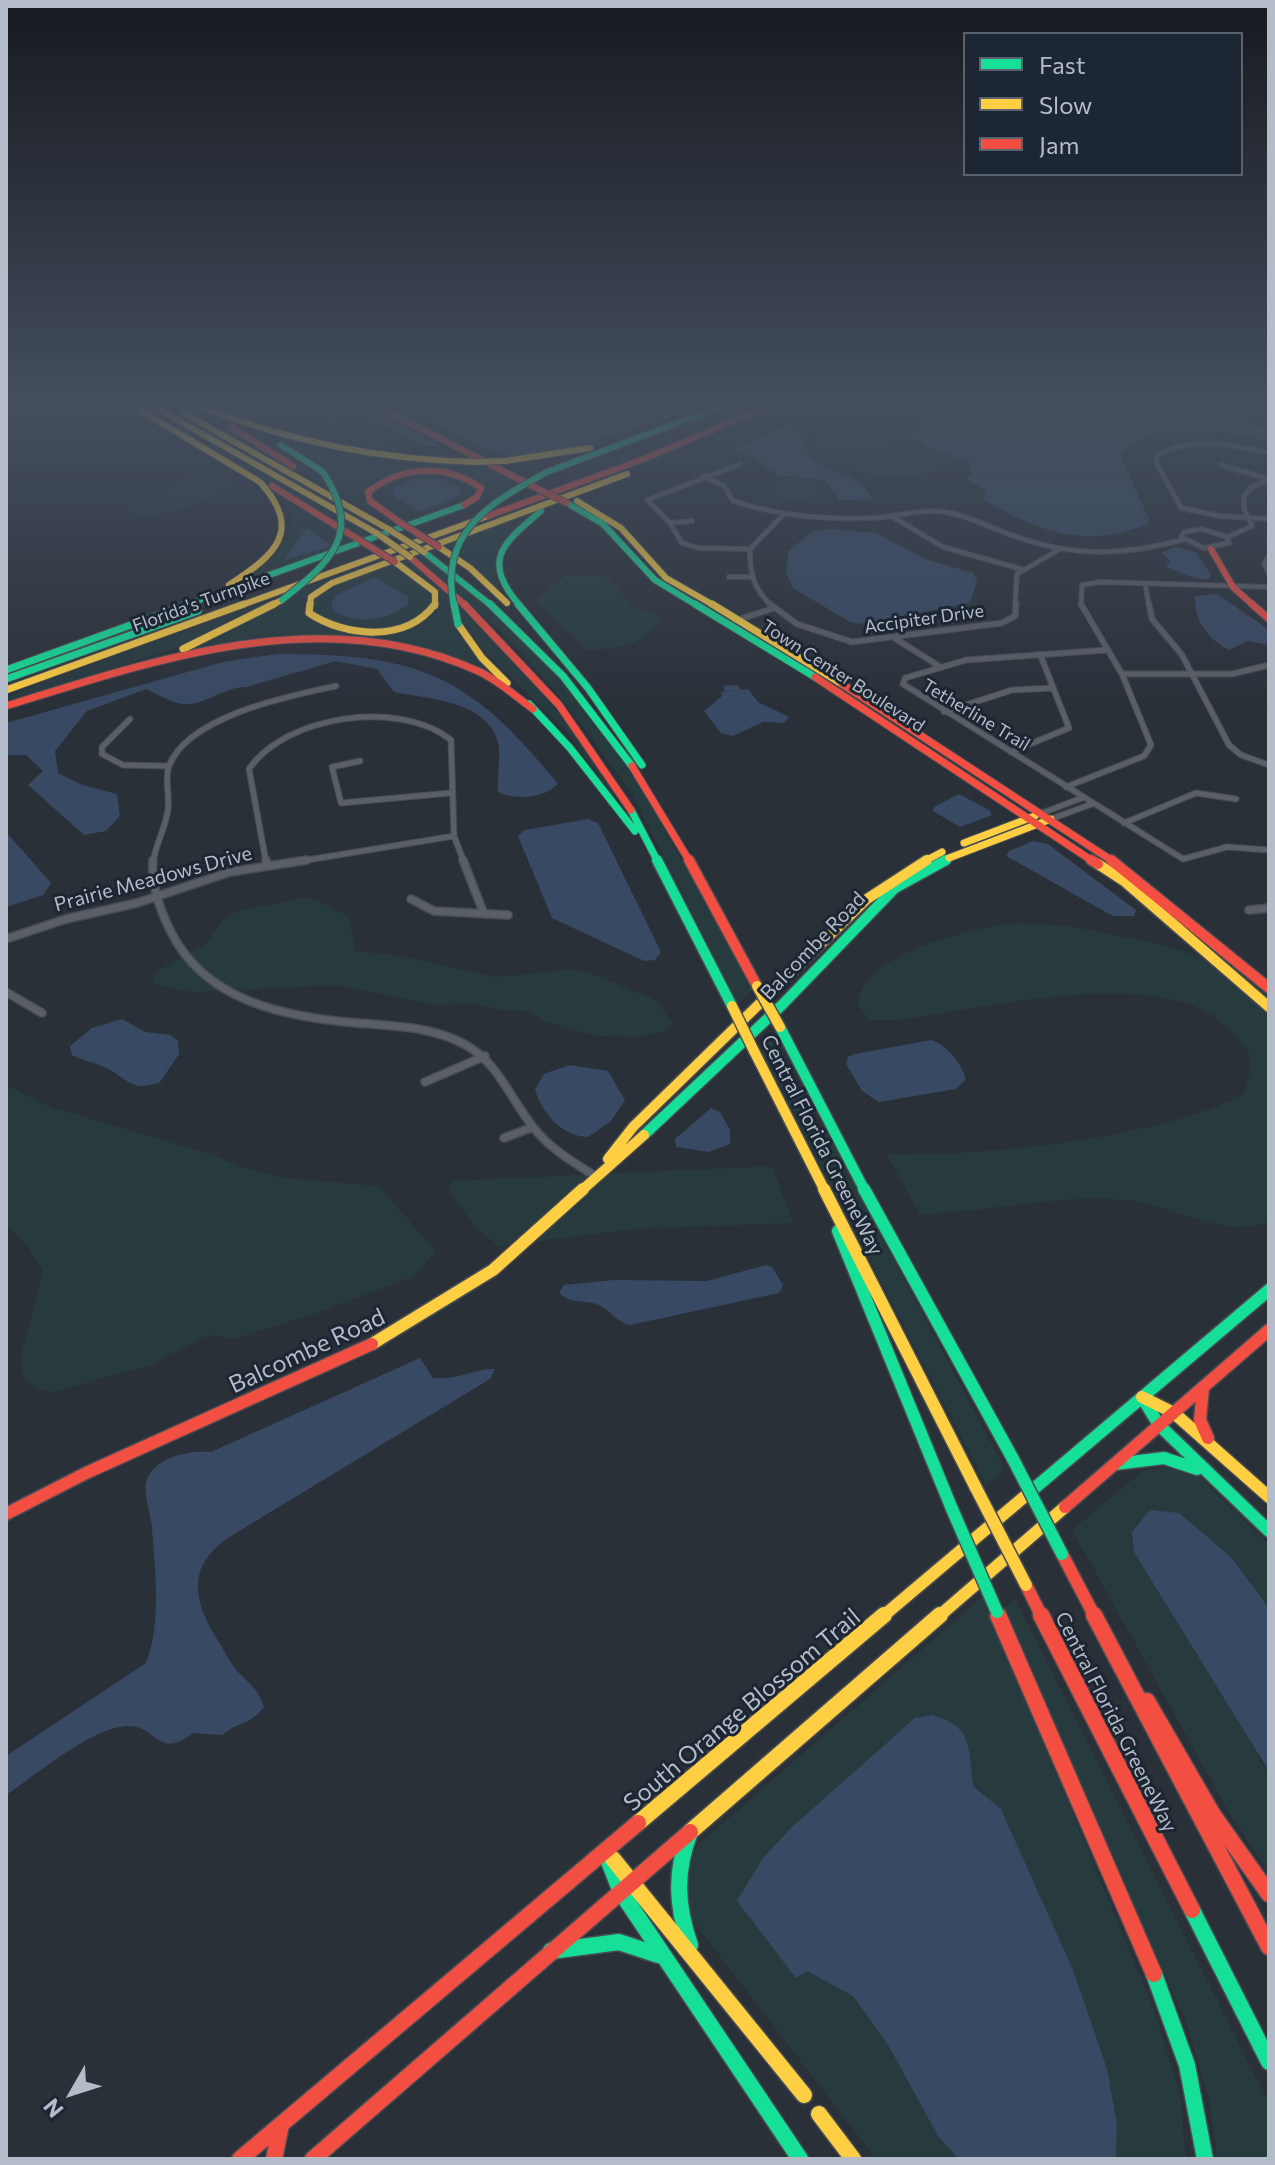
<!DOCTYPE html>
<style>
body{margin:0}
#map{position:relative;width:1275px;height:2165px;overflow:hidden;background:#2a3038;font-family:Commissioner,sans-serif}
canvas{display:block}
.frame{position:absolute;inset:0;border:8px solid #b4bcc9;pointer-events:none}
.legend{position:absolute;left:963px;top:32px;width:280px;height:144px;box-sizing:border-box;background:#1d2633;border:2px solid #59626f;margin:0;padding:10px 14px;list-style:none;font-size:24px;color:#b4bcc9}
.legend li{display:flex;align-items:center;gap:16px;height:40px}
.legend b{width:40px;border:2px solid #59626f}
.north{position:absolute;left:32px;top:2053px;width:80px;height:80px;-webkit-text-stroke:6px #1d2633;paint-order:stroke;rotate:231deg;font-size:22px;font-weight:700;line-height:32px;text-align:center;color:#b4bcc9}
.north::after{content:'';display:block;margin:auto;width:28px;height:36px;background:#b4bcc9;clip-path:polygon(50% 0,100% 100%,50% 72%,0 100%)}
</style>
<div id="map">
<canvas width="1275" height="2165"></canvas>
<div class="frame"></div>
<ul class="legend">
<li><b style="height:10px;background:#16e098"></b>Fast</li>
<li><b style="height:10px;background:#ffcf43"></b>Slow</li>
<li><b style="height:10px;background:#f24e42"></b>Jam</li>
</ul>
<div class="north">N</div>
</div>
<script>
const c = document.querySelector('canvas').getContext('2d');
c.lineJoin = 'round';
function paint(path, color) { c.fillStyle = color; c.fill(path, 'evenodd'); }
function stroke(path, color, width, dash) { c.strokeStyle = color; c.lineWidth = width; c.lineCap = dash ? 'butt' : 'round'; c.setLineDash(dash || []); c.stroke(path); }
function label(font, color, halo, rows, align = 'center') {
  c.font = font + ' Commissioner,sans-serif'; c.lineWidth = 6; c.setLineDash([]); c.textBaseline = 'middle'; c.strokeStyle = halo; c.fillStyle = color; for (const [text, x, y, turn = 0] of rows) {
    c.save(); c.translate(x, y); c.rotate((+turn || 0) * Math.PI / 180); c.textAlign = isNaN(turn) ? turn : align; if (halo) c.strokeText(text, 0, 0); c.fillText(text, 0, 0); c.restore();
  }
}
const green = new Path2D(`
 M138,407H148L371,535L361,538Z
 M159,407H172L194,418L388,529L379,532Z
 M183,407H195L208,413L288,452L319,472L327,470L282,442L388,461L482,463L529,487L441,519L438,518L473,503L484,493L483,485C457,461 396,466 369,485L364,498L403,527L399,528Z
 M250,407H321L329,416L404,451L403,456L309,443L228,411Z
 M806,407H910L886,425V442C904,456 933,451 948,466C920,484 830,476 808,451L809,444L821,439L818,435L785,419Z
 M419,472L460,476L476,486L477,493L461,506L409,525L373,500L371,492L379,483ZM438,478L452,500L420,512L399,501V485Z
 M202,476H219L232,485C213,500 147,525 125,510L137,499Z
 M784,478H802L822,488L821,492C803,501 779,505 764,490Z
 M275,490L360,542L221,591C251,575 293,554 290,514Z
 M546,506C514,526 483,549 500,590L439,545Z
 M424,553L513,628L570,689L608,736L648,799L752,990L738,1003L633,796L590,736L550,684L500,630L415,557Z
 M407,560C492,628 558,704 617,795L613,796L567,732L487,654L463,623L453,626L495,676C476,669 458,659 439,653C350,627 249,637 161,660L211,641L285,602L277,599L185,645L6,703V696L370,564L373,566L309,596L303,604L306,615C330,638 441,641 441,597L436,587L400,563Z
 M390,563L430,592L433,601C419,640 341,630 314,614V599L328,587Z
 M592,574L610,579L632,607L663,617C646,646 617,647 587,651L535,600L564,576Z
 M303,898L316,900L348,916L356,951L400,956L496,977L565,970L589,972L657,1001L673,1023L665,1031L637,1037L598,1036L545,1022L530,1011L500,1010L474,1003L436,1005L337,985L192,992L151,984L157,971L205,945L223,919L238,911Z
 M1016,923L1070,926L1163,945L1194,955L1269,990V1222C1224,1240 1170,1204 1127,1200C1056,1194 990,1212 920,1214L887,1155C991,1155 1150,1140 1243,1095C1246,1085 1252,1069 1250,1059C1249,1049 1240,1041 1234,1034C1168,957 983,1011 895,1020H870L858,1006C858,953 976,927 1016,923Z
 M774,1035L819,1126L824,1128L1005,1469L986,1485L760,1048Z
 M6,1085L51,1107L210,1154L242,1167L283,1178L378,1186L436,1251L415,1276L314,1314L234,1339L209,1335L148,1366L52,1392L34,1387L23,1376L21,1356L43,1271L25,1243L6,1226Z
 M772,1166L793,1223L635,1229L499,1246L478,1230L449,1191L452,1181Z
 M1165,1467L1199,1476L1269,1545V1608L1230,1556L1259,1760L1269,1771V1872L1227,1809L1072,1530L1143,1471Z
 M983,1596L1156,2015L1180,2095L1186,2159H1116L1117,2124L1073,1970L1001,1809L974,1787L966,1737L807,1971L853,1996L887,2043L938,2136L959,2159H876L685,1911L683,1867L699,1844Z
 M1015,1599L1269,2103V2159H1217L1209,2099L1186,2022L1003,1609Z`);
const water = new Path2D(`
 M342,407H369L442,447L424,445Z
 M408,407H692C656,423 538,464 502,454C471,445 436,424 408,407Z
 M930,407H1236V418L1269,430V441C1230,433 1145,416 1120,455L1149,519L1147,524C1084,550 1040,531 983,500L987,490L966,480L972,474L969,462L925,446L912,436L914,427L928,417Z
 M787,425L798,429L810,459L863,484L872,499L840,500L825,480L777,475L753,457L732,449Z
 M438,478L460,487V493L452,500L420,512L393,495V490C406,479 421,478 438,478Z
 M307,528L331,546L284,560Z
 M833,529L876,533L928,560L973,573L977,581L970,603L861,624L850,622L793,588L786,572L789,551L812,531Z
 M1175,547L1196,552L1211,575L1209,579C1192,581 1181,571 1166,567L1171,561L1161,553Z
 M375,577L408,597V604C388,622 354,625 333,610L331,603L337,595Z
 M1217,594L1269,630V645L1248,641L1229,650C1208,639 1194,621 1195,596Z
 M277,654C418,654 468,673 558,784C544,798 516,801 498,792C497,777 500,761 499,747C492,701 429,699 394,692L377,669L336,661L246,687C223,687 205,706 182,704C171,702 157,694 146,689L87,711L55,751L58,773L82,785L117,794L120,816L106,831L84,835L28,785L43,771L26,755H6V723L223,662Z
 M738,685L740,690L748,689L758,702L789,717L784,723L763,722L733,736L721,733L704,711L722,696L721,692L740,690L725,691L723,686Z
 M959,794L989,810L992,815L960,827L933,811L934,807Z
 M588,819L598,823L661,952L655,960L644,961L552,918L518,836L525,830Z
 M6,832L51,883L43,895L6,907Z
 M1033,841L1048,844L1136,910L1134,916H1113L1006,856L1009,851Z
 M122,1019L145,1032L170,1035L178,1041L179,1054L160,1082C131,1094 126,1076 102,1066C92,1062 82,1060 72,1055L70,1046L92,1028Z
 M931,1040C947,1045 961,1063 966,1079L956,1089L879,1102L862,1091L846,1064L848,1057L855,1054Z
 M570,1065L608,1071L625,1100L611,1121L588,1137C561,1136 542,1113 535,1089L544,1074Z
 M711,1108L720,1112L730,1130V1144L709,1152L676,1147L675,1139Z
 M766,1265L772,1267L783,1285L779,1293L630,1325C615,1322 610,1308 596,1304C583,1300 568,1304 559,1292L564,1285L614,1280L707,1281Z
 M420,1358L433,1378C461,1380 471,1369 495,1369L490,1379L231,1536C185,1566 193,1601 219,1642C225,1652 231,1665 239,1673C252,1686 258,1689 264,1707C248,1727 233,1723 223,1735L193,1733C157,1761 157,1724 126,1726C91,1728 36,1775 6,1795V1756L146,1663C162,1624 155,1570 152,1528C151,1513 142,1491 147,1479C157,1456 190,1450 211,1452Z
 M1150,1510L1179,1513L1230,1556L1269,1608V1771L1134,1552L1132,1532Z
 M932,1715C975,1728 967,1746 974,1787L1001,1809L1073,1970L1107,2069L1117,2124L1116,2159H959L938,2136L887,2043L853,1996L807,1971L796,1978L737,1901L763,1858L792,1827L915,1718Z`);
const streetFar2 = new Path2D(`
 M1269,453C1231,445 1193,436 1157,455L1156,462L1181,508L1220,516L1269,519
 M740,464L647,500L670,523L682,543L698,548L750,549
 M1221,465L1269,479
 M704,476L724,486L733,501C776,515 826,520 872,518C897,517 920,508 945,512C968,515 993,529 1014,536C1072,557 1123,556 1182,540
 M893,517L943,547L1021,569
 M670,523L692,521
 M1202,529L1227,537L1229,543L1204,548L1181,537L1184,532Z
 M1227,537L1252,526L1244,509V496L1252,487L1269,479
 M1269,556L1264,564L1269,573
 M729,577H750
 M1145,583L1149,606
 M772,606C754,590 749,572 750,549L784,514
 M1015,606L1017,574L1058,550
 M1081,606L1082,585L1100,582L1269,587`);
const streetFar1 = new Path2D(`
 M770,604L797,624L852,642L1002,623L1015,616L1016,604
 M1149,604L1152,619L1182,655L1229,745L1241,755L1269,765
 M734,621L774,608
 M896,639L939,666
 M1106,650L966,660L905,678L903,684L1183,859L1227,847L1269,850
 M1122,674H1232L1269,665
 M944,712L1012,690L1052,688
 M130,719L102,747V754L123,765L168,766
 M1011,752L1069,728L1040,654
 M360,761L332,767L341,803L450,793
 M1066,787L1144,756L1151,745L1122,674L1081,604
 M1042,813L1082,798
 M1051,819L1092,804
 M1124,823L1196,793L1236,799
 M153,862C156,843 166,827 168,809C170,795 164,779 169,766C188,716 289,696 336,686
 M266,862L249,769C286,715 400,699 451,740L454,836L464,862
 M295,862L454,836`);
const street = new Path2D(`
 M153,860C151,884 159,908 170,930C204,1001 284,1017 357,1023C392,1026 431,1026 464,1044C499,1063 509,1097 533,1127C549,1148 573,1162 595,1176
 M266,860L267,865
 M463,860L484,914
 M411,899L434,911L508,915
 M1249,910L1269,908
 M6,939L66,919L137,903L230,872L307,860
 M6,992L42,1013
 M425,1082L485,1056
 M504,1138L533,1127`);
const fastFar4 = new Path2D(`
 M281,445L323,472
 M547,472L720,407
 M567,503L603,524L655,580L698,606
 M424,552L492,606
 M183,606L464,505
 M520,606C481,560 502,544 541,511`);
const fastFar3 = new Path2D(`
 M490,604L563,676L632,766
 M518,604L588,688L642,765
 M695,604L815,677
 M6,670L189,604
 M6,679L198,611
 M529,704L570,748L635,831
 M631,810L658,862
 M942,862L949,858`);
const fastFar2 = new Path2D(`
 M657,860L732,1006
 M780,1027L865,1191
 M644,1135L782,1005L895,888L946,860`);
const fastFar1 = new Path2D(`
 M864,1189L1013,1459
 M838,1231L952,1509
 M1142,1397L1159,1425L1269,1531
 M1115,1464L1164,1458L1197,1469
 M1030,1492L1269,1290`);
const fast = new Path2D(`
 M690,1832C675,1871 676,1905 690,1945
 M605,1851L621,1892L800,2159
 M1192,1910L1269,2062
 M551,1951L619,1942L658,1955
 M1154,1974L1187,2065L1205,2159`);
const slowFar4 = new Path2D(`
 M135,407L260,482C304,531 275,555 229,585
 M155,407L378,534
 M201,407C291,442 380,460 476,462
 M182,412L390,530
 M505,461L590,448
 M577,501L621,528L666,578L715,606
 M439,547L470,568L507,603
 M395,562L435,592V606
 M239,606L488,516
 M270,606L282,600
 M310,606L311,597L332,583L627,474`);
const slowFar3 = new Path2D(`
 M310,604L309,613C345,637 406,643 435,604
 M712,604L842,684
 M458,624L482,658L507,683
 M183,649L274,604
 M6,690L244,604
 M964,843L1035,816
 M949,858L1051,819
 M923,862L942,852`);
const slowFar2 = new Path2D(`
 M1098,864L1124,881L1269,1007
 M754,1051L825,1191
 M608,1159L633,1127L867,899L927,860
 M581,1191L644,1135`);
const slowFar1 = new Path2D(`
 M824,1189L976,1488
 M372,1344L493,1270L583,1189
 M1142,1397L1174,1413L1269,1497
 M882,1617L1030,1492
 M938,1617L1065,1507`);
const slow = new Path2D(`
 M638,1823L884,1615
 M690,1832L940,1615
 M613,1859L804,2095
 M819,2114L853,2159`);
const jamFar4 = new Path2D(`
 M379,407L532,486
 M231,427L293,466
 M272,486L361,541
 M488,516L644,459L766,407
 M401,523L370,501L368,492C402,466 445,463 481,488L477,497L464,505
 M1211,549L1233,587L1254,606
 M410,557L466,606`);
const jamFar3 = new Path2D(`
 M464,604L559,705L631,810
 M1252,604L1269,619
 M815,677L1094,862
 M842,684L1114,862
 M6,706C157,659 325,601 478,671C498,680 515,696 533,709
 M632,766L690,862`);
const jamFar2 = new Path2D(`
 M689,860L757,986
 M1091,860L1098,864
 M1111,860L1269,988`);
const jamFar1 = new Path2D(`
 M1203,1388L1200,1420L1208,1438
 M1065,1507L1269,1330
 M6,1514L86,1473L372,1344
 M1062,1554L1095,1617
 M1026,1585L1042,1617
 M997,1612L999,1617`);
const jam = new Path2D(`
 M998,1615L1154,1974
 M1041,1615L1192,1910
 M1094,1615L1269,1947
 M1147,1701L1213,1815L1269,1894
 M240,2159L638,1823
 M274,2159L281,2125
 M313,2159L690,1832`);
const fastBridgeFar2 = new Path2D(`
 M282,600C332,561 363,533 323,472
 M454,606C438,532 490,503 547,472`);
const fastBridgeFar1 = new Path2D(`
 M454,604L458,624`);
const fastBridge = new Path2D(`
 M1013,1459L1062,1554
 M952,1509L997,1612`);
const slowBridgeFar2 = new Path2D(`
 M476,462L505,461
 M390,530L424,552
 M378,534L410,557`);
const slowBridgeFar1 = new Path2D(`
 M757,986L780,1027
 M732,1006L754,1051`);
const slowBridge = new Path2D(`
 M976,1488L1026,1585`);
const jamBridge = new Path2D(`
 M532,486L567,503
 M401,523L439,547
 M361,541L395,562`);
const farStreetnames = [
 ["Florida's Turnpike",201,602,-20],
 ["Accipiter Drive",924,619,-8],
 ["Town Center Boulevard",843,676,33],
 ["Tetherline Trail",976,715,31]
];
const streetNames = [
 ["Prairie Meadows Drive",153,879,-15],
 ["Balcombe Road",813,946,-46],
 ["Central Florida GreeneWay",822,1145,63],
 ["Central Florida GreeneWay",1116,1722,63]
];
const nearStreetnames = [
 ["Balcombe Road",307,1351,-25],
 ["South Orange Blossom Trail",742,1710,-40]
];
paint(green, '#273a3e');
paint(water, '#384963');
stroke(streetFar2, '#484c53', 6);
stroke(streetFar1, '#484c53', 7);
stroke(street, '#484c53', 10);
stroke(fastFar4, '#484c53', 8);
stroke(fastFar3, '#484c53', 9);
stroke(fastFar2, '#484c53', 13);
stroke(fastFar1, '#484c53', 15);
stroke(fast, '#484c53', 19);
stroke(slowFar4, '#484c53', 8);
stroke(slowFar3, '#484c53', 9);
stroke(slowFar2, '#484c53', 13);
stroke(slowFar1, '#484c53', 15);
stroke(slow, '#484c53', 19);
stroke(jamFar4, '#484c53', 8);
stroke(jamFar3, '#484c53', 9);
stroke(jamFar2, '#484c53', 13);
stroke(jamFar1, '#484c53', 15);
stroke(jam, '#484c53', 19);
stroke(streetFar2, '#5a5e66', 4);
stroke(streetFar1, '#5a5e66', 5);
stroke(street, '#5a5e66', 7);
stroke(fastFar4, '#16e098', 6);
stroke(fastFar3, '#16e098', 7);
stroke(fastFar2, '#16e098', 10);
stroke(fastFar1, '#16e098', 12);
stroke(fast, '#16e098', 16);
stroke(slowFar4, '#ffcf43', 6);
stroke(slowFar3, '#ffcf43', 7);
stroke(slowFar2, '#ffcf43', 10);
stroke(slowFar1, '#ffcf43', 12);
stroke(slow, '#ffcf43', 16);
stroke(jamFar4, '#f24e42', 6);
stroke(jamFar3, '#f24e42', 7);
stroke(jamFar2, '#f24e42', 10);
stroke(jamFar1, '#f24e42', 12);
stroke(jam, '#f24e42', 16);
stroke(fastBridgeFar2, '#484c53', 8, []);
stroke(fastBridgeFar1, '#484c53', 9, []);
stroke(fastBridge, '#484c53', 15, []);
stroke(slowBridgeFar2, '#484c53', 8, []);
stroke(slowBridgeFar1, '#484c53', 13, []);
stroke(slowBridge, '#484c53', 15, []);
stroke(jamBridge, '#484c53', 8, []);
stroke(fastBridgeFar2, '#16e098', 6);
stroke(fastBridgeFar1, '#16e098', 7);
stroke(fastBridge, '#16e098', 12);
stroke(slowBridgeFar2, '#ffcf43', 6);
stroke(slowBridgeFar1, '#ffcf43', 10);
stroke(slowBridge, '#ffcf43', 12);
stroke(jamBridge, '#f24e42', 6);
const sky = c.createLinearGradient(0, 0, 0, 710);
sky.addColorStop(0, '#171a1f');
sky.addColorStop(0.57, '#444e5e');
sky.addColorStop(1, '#444e5e00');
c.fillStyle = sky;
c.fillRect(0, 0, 1275, 710);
label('18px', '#b4bcc9', '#1d2633', farStreetnames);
label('20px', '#b4bcc9', '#1d2633', streetNames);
label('24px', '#b4bcc9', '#1d2633', nearStreetnames);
</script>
